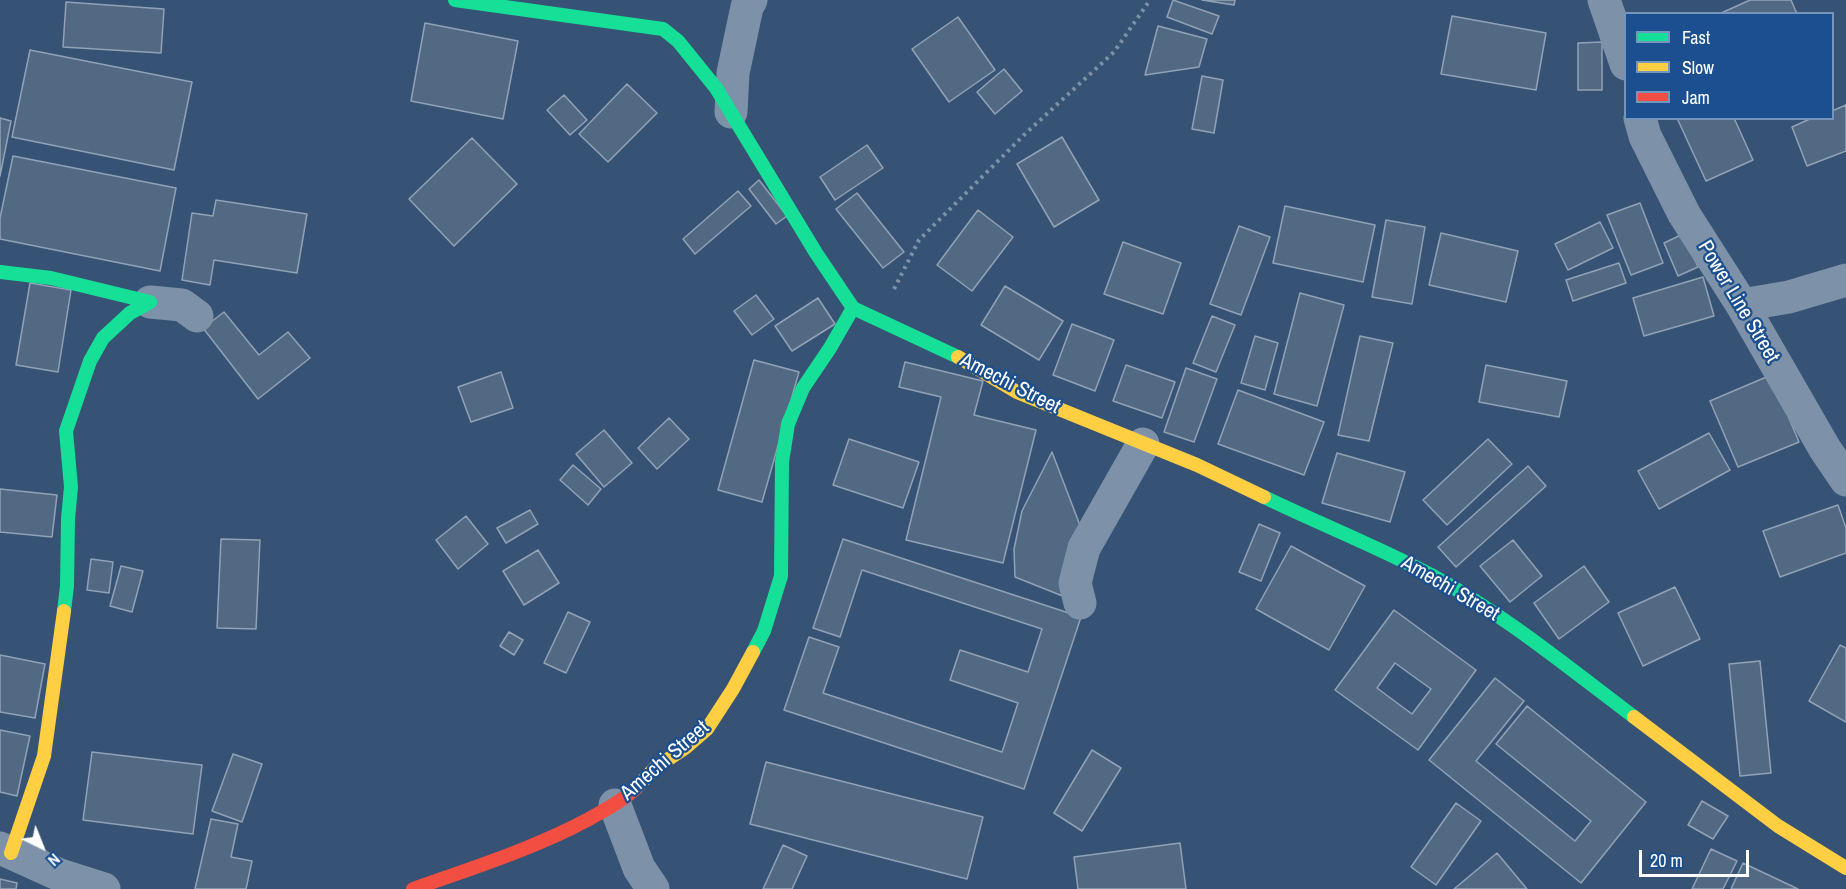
<!DOCTYPE html>
<style>
body{margin:0}
#map{position:relative;width:1846px;height:889px;overflow:hidden;background:#365274;font-family:"Archivo Narrow",sans-serif}
canvas{display:block}
.legend{position:absolute;left:1624px;top:12px;width:210px;height:108px;box-sizing:border-box;background:#1b4f8f;border:2px solid #7695bc;margin:0;padding:8px 10px;list-style:none;font-size:18px;color:#fff}
.legend li{display:flex;align-items:center;gap:12px;height:30px}
.legend b{width:30px;border:2px solid #7695bc}
.north{position:absolute;left:12px;top:817px;width:60px;height:60px;-webkit-text-stroke:4px #1b4f8f;paint-order:stroke;rotate:137deg;font-size:16px;font-weight:700;line-height:24px;text-align:center;color:#fff}
.north::after{content:'';display:block;margin:auto;width:21px;height:27px;background:#fff;clip-path:polygon(50% 0,100% 100%,50% 72%,0 100%)}
.scale{position:absolute;left:1639px;top:850px;width:110px;height:27px;box-sizing:border-box;border:3px solid #fff;border-top:0;padding-left:8px;font-size:18px;line-height:21px;white-space:nowrap;color:#fff;-webkit-text-stroke:4px #1b4f8f;paint-order:stroke}
</style>
<div id="map">
<canvas width="1846" height="889"></canvas>
<ul class="legend">
<li><b style="height:8px;background:#16e098"></b>Fast</li>
<li><b style="height:8px;background:#ffcf43"></b>Slow</li>
<li><b style="height:8px;background:#f24e42"></b>Jam</li>
</ul>
<div class="north">N</div>
<div class="scale">20 m</div>
</div>
<script>
const c = document.querySelector('canvas').getContext('2d');
c.lineJoin = 'round';
function paint(path, color) { c.fillStyle = color; c.fill(path, 'evenodd'); }
function stroke(path, color, width, dash) { c.strokeStyle = color; c.lineWidth = width; c.lineCap = dash ? 'butt' : 'round'; c.setLineDash(dash || []); c.stroke(path); }
function label(font, color, halo, rows, align = 'center') {
  c.font = font + ' "Archivo Narrow",sans-serif'; c.lineWidth = 4.5; c.setLineDash([]); c.textBaseline = 'middle'; c.strokeStyle = halo; c.fillStyle = color; for (const [text, x, y, turn = 0] of rows) {
    c.save(); c.translate(x, y); c.rotate((+turn || 0) * Math.PI / 180); c.textAlign = isNaN(turn) ? turn : align; if (halo) c.strokeText(text, 0, 0); c.fillText(text, 0, 0); c.restore();
  }
}
const building = new Path2D(`
 M1173,0L1219,16L1212,34L1167,17Z
 M1202,0H1235L1234,5Z
 M1750,0H1791L1797,14H1719Z
 M66,2L164,9L161,53L63,47Z
 M1452,16L1546,33L1536,90L1441,74Z
 M958,17L995,70L949,102L912,49Z
 M425,23L518,41L503,119L411,101Z
 M1158,26L1207,39L1199,67L1145,75Z
 M1602,42V90H1578V43Z
 M30,50L192,82L174,170L12,137Z
 M1004,69L1022,91L995,114L977,92Z
 M1202,76L1223,80L1214,133L1192,129Z
 M627,84L657,113L608,162L579,134Z
 M564,95L587,120L570,135L547,110Z
 M1846,105V151L1807,166L1792,127L1812,118H1832V111Z
 M0,118L11,121L0,176Z
 M1677,118H1734L1753,160L1706,181Z
 M1062,137L1099,200L1054,227L1017,164Z
 M472,138L517,184L454,246L409,199Z
 M867,145L883,168L835,200L820,177Z
 M13,156L176,188L160,271L0,239V218Z
 M759,180L787,216L776,224L749,189Z
 M738,191L751,206L695,254L683,239Z
 M857,193L904,252L883,268L836,209Z
 M216,200L307,214L297,273L214,260L210,285L182,280L192,213L213,216Z
 M1640,203L1663,263L1631,275L1607,215Z
 M1285,206L1375,225L1363,282L1273,263Z
 M978,210L1013,237L972,291L937,265Z
 M1386,220L1425,227L1412,304L1372,297Z
 M1600,222L1613,248L1568,270L1555,244Z
 M1239,226L1270,237L1241,315L1210,304Z
 M1441,233L1518,251L1506,302L1429,285Z
 M1683,234L1698,267L1678,276L1664,243Z
 M1123,242L1181,263L1163,314L1104,294Z
 M1619,263L1626,283L1573,301L1566,280Z
 M1703,277L1714,316L1644,336L1633,298Z
 M30,283L71,290L58,372L16,365Z
 M1005,286L1063,321L1039,360L981,325Z
 M1300,293L1344,305L1317,406L1274,394Z
 M756,295L774,319L752,335L734,311Z
 M818,298L835,324L792,351L775,326Z
 M224,312L259,355L288,332L310,358L258,399L203,328Z
 M1212,316L1235,325L1216,372L1193,363Z
 M1072,324L1114,340L1095,391L1053,375Z
 M1255,336L1278,343L1265,390L1241,383Z
 M1360,336L1393,343L1369,441L1338,435Z
 M754,360L799,372L762,502L718,490Z
 M905,362L983,381L974,415L1036,430L1003,563L906,540L941,397L899,387Z
 M1126,365L1175,382L1162,418L1113,401Z
 M1486,365L1567,381L1559,417L1479,402Z
 M1186,368L1217,379L1194,442L1164,432Z
 M501,372L513,408L471,422L458,387Z
 M1771,375L1799,442L1738,467L1710,401Z
 M1238,390L1324,422L1304,475L1218,444Z
 M669,418L689,439L657,469L638,448Z
 M604,430L632,463L604,487L576,454Z
 M1709,433L1730,470L1659,509L1638,471Z
 M849,439L919,462L903,508L833,485Z
 M1488,439L1512,464L1447,525L1423,500Z
 M1052,452L1081,528L1080,603L1015,577L1014,549L1022,511Z
 M1337,453L1405,472L1390,522L1322,503Z
 M573,465L601,489L588,505L560,480Z
 M1528,466L1546,486L1456,567L1438,547Z
 M0,489L57,495L52,537L0,532Z
 M1838,505L1846,528V553L1780,577L1763,531Z
 M530,510L538,524L506,543L497,528Z
 M466,516L488,544L458,569L436,540Z
 M1259,524L1280,533L1261,581L1239,572Z
 M221,539L260,540L256,629L217,628Z
 M843,539L1081,617L1024,789L784,710L809,637L839,647L823,693L1002,752L1018,703L950,680L960,650L1028,672L1042,629L862,570L840,637L813,628Z
 M1513,540L1542,576L1510,602L1480,566Z
 M1291,546L1365,586L1329,650L1256,609Z
 M538,550L559,583L524,605L503,571Z
 M91,559L113,562L109,593L87,590Z
 M121,566L143,571L132,612L110,606Z
 M1584,566L1609,602L1559,639L1534,603Z
 M1675,587L1700,639L1643,666L1618,613Z
 M1394,610L1476,670L1418,750L1335,690ZM1395,663L1431,689L1412,714L1377,688Z
 M568,612L590,622L566,673L544,663Z
 M509,632L523,640L514,655L500,646Z
 M1840,645L1846,648V722L1809,701Z
 M0,655L45,664L35,718L0,712Z
 M1760,661L1771,773L1740,776L1729,664Z
 M1495,678L1524,701L1476,761L1575,841L1591,821L1496,744L1527,706L1646,802L1581,883L1429,760Z
 M0,730L30,736L17,796L0,792Z
 M1092,750L1121,768L1082,831L1054,813Z
 M92,752L202,765L193,834L83,820Z
 M233,754L262,764L242,822L212,811Z
 M766,762L983,817L967,879L750,824Z
 M1702,801L1728,816L1713,839L1688,825Z
 M1456,803L1481,821L1436,885L1411,867Z
 M211,819L238,824L231,857L252,861L246,889H195Z
 M1180,843L1186,889H1078L1074,857Z
 M783,845L807,856L792,889H763Z
 M1711,849L1737,861L1723,889H1692Z
 M1497,853L1527,889H1454Z
 M1743,863L1798,889H1731Z
 M0,879L17,883L16,889H0Z`);
const path = new Path2D(`
 M894,289L919,240L1024,135L1114,52L1150,0`);
const street = new Path2D(`
 M1604,0L1626,64
 M731,112L733,73L747,7L751,0
 M1640,118L1645,136L1684,214L1742,305L1825,449L1846,480
 M150,302L182,305L197,316
 M1742,305L1789,297L1846,280
 M1080,603L1075,583L1084,548L1143,444
 M615,805L639,868L653,889
 M0,848L60,875L104,889`);
const fast = new Path2D(`
 M455,0L663,29L678,41L716,88L816,253L853,308L958,357
 M0,272L51,278L150,302L130,313L103,338L90,361L66,431L71,487L68,519L67,586L64,611
 M1264,497C1320,524 1378,547 1433,576C1505,615 1569,668 1634,717
 M753,652L764,631L781,576L782,462L788,424L803,388L830,348L853,308`);
const slow = new Path2D(`
 M958,357L1017,392L1197,465L1264,497
 M1634,717L1778,826L1846,868
 M635,789L655,768L685,748L707,729L733,689L753,652
 M11,853L44,756L64,611`);
const jam = new Path2D(`
 M413,889C472,868 533,849 589,819C605,810 621,802 635,789`);
const streetNames = [
 ["Power Line Street",1738,302,59],
 ["Amechi Street",1010,384,27],
 ["Amechi Street",1450,589,30],
 ["Amechi Street",665,761,-41]
];
paint(building, '#526984');
stroke(building, '#92a2b6', 1.5);
stroke(path, '#7d92a8', 4, [3, 4.5]);
stroke(street, '#7d92a8', 33);
stroke(fast, '#16e098', 14);
stroke(slow, '#ffcf43', 14);
stroke(jam, '#f24e42', 14);
label('21px', '#fff', '#1b4f8f', streetNames);
</script>
